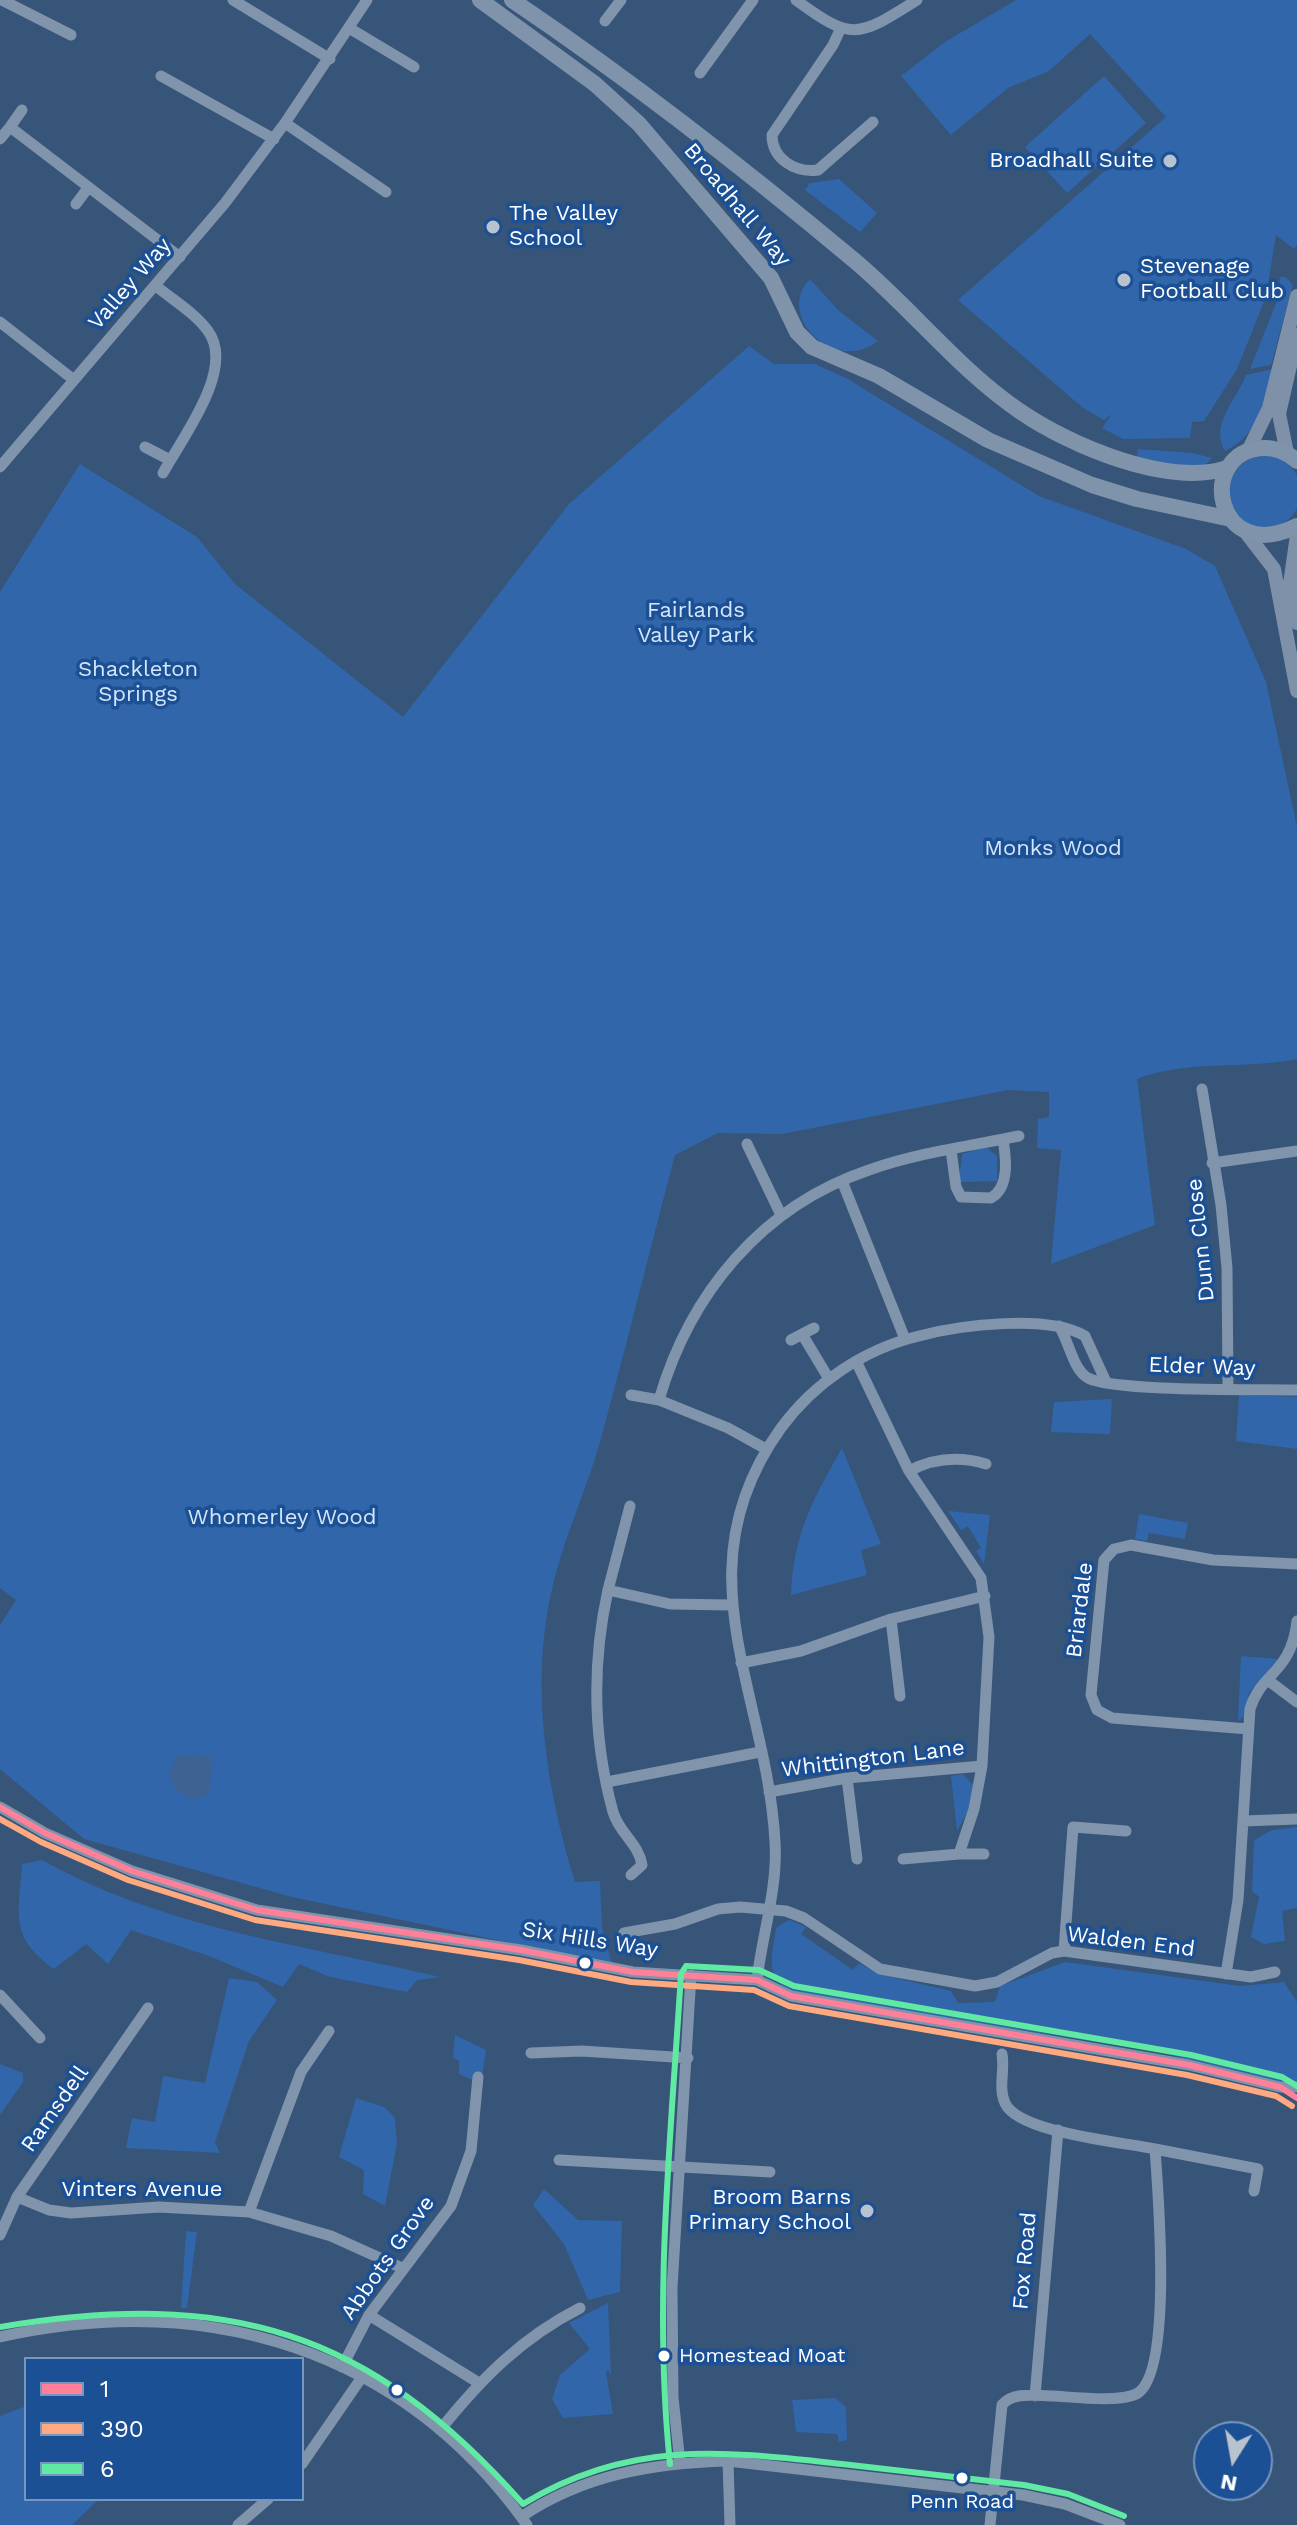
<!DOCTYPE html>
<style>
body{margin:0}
#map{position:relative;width:1297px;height:2525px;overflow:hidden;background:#375479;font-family:"Work Sans",sans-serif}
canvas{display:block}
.legend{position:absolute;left:24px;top:2357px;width:280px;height:144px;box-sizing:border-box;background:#1c5094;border:2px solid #7796bf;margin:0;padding:10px 14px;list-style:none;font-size:24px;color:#fff}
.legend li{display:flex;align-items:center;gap:16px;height:40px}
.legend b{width:40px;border:2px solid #7796bf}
.north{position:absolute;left:1193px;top:2421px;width:80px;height:80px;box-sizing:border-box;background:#1c5094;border:2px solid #7796bf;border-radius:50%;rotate:191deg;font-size:22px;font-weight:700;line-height:32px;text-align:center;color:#fff}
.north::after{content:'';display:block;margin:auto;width:28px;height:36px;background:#b9c3d0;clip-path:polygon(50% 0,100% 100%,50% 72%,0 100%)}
</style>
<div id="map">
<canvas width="1297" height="2525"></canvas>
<ul class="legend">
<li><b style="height:10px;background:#ff8098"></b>1</li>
<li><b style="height:10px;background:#ffa980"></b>390</li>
<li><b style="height:10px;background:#60e9a3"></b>6</li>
</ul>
<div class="north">N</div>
</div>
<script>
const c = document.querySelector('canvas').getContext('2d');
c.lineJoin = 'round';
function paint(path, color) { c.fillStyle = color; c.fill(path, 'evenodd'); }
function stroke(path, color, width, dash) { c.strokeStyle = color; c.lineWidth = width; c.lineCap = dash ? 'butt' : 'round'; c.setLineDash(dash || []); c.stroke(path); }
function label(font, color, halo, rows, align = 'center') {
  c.font = font + ' "Work Sans",sans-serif'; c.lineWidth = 7; c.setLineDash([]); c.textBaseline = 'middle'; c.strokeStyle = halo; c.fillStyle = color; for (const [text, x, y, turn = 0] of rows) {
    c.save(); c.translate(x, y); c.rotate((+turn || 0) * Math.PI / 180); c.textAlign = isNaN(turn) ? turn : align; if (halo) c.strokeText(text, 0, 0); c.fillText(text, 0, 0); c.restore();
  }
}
const green = new Path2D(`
 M1016,0H1297V245L1294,249L1276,235L1266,297L1237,369L1204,421L1192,422L1190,438L1123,439L1102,428L1112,414L1104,420L1083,408L958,300L1166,117L1090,34L1049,71L1008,88L951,135L901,76L945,42Z
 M1104,76L1146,123L1067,193L1025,147Z
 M839,179L877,213L860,232L805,190L810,183Z
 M1280,277H1286L1293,285L1271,365L1250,369L1279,296Z
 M810,279L839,311L878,341C835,375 774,316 810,279Z
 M749,346L774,364H815L846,378L1039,496L1186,549L1215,566L1266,682L1297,827V1059C1243,1070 1189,1059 1137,1079L1155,1225L1051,1264L1061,1150L1037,1148L1038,1119L1049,1117V1092L1008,1090L782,1134L718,1133L675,1155C650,1249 627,1344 601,1438C587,1490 562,1541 551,1594C530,1689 547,1791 575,1882L600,1881L602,1928L612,1964L292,1897L84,1839L0,1769V1625L16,1600L0,1588V592L80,464L197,537L235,584L403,717L569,504Z
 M1273,369C1263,403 1260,434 1225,451C1209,426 1237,399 1246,375Z
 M1138,449L1192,453L1212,458C1197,478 1159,461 1137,457Z
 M1229 492a36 36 0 1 1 72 0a36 36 0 1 1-72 0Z
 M986,1147L997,1156V1181L959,1182L962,1154Z
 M1239,1395L1297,1397V1449L1236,1441Z
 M1112,1399L1110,1434L1051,1432L1054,1402Z
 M842,1448L881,1544L861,1550L867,1575L791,1595C793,1535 813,1499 842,1448Z
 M948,1511L990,1515L984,1564L976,1551L981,1548L968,1526L961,1530Z
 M1139,1514L1188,1523L1185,1539L1149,1533L1147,1541L1135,1539Z
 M1241,1656L1278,1659L1249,1693L1245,1716L1238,1721Z
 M963,1774L974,1786L968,1811L957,1831L951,1776Z
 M1297,1827V1908L1282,1911L1285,1941L1264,1944L1251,1937L1259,1897L1252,1891L1254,1840L1272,1830Z
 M42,1860C165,1929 305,1945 440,1977L417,1980L407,1992L330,1977L299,1964L283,1987L209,1956L131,1930L108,1964L86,1944L54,1969C8,1936 19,1915 22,1864Z
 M789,1920L806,1927L801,1934L853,1970L859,1963L878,1974L951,1991L958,2003L995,2002L1000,1986L1065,1962L1240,1986L1284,1982L1297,2002V2082L1278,2081L1158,2052L793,1993C764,1979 772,1955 776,1928Z
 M229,1978L257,1982L277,2000L249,2041L215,2142L220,2153L126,2148L132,2118L155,2122L163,2076L205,2083Z
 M455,2035L486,2050L482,2077L473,2080L459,2074V2061L453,2057Z
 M0,2064L23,2073V2082L0,2115Z
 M356,2098L384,2107L395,2118L397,2143L385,2206L363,2194L364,2170L339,2157Z
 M544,2189L578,2220L622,2221L620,2292L588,2300L564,2244L533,2205Z
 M186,2231L197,2232L187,2308H181Z
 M608,2303L611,2375L608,2370L606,2373L613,2414L563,2418L552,2399L560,2375L590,2349L569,2323Z
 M835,2398L846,2407L847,2440L839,2442L837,2434L796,2432L792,2400Z
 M26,2406V2499H99L72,2525H0V2416Z`);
const water = new Path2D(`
 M194,1755L213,1757L209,1794L191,1799L177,1790L169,1776L176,1757Z`);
const minor = new Path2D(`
 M2,0L71,35
 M233,0L330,59
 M796,0C853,42 858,37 917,0
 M605,21L621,0
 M349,28L414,67
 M840,30L833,45L772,135C772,159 795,173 818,170L873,122
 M700,73L753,0
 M161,76L274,139
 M285,123L386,192
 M10,127L22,110
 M0,139L10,127L180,257
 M76,204L88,188
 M156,286C173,300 195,313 208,331C236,369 182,438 163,473
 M0,322L74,380
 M145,447L170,460
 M0,467L225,203L285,123L367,0
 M1202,1089L1221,1205L1227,1268L1228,1388
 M747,1144L781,1215
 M951,1150L956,1187L961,1197L991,1198C1010,1187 1006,1158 1003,1139
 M1212,1163L1297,1151
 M842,1181L905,1339
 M1059,1326C1069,1341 1073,1370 1088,1378C1116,1392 1257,1389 1297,1390
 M802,1334L829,1379
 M791,1340L814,1328
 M856,1361L909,1471L981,1578L989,1637L982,1766L974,1809L959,1854L903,1859
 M631,1395L659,1400
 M766,1449L728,1428L659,1400C690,1293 762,1206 869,1170C917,1153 969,1146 1019,1136
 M909,1471C934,1458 959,1456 986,1464
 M630,1506L608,1590L670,1604L730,1605
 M608,1590C592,1663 593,1739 613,1812C619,1833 639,1844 642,1865L631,1875
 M891,1619L900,1696
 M741,1663L801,1651L891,1619L985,1596
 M1269,1681L1297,1702
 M1248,1729L1112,1718L1097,1710L1091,1695L1104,1560L1114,1549L1131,1545L1213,1560L1297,1564
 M847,1778L857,1859
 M607,1782L760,1752
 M769,1792L847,1778L982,1766
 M0,1807L45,1833L132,1871L257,1910L521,1950L633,1972L757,1980L791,1996L1189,2065L1280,2087H1297
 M1244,1821L1297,1819
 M959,1854H984
 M624,1933L675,1924L718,1909L740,1907L786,1911L804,1918L880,1969L975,1986L997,1982L1052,1953L1064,1951L1251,1977L1275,1972
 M1064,1951L1073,1827L1126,1831
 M1226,1974L1238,1900L1250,1709C1261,1672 1291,1674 1297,1621
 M757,1980C762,1935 778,1888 775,1842C767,1692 678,1571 781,1428C814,1383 864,1349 919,1336C960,1325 1048,1314 1085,1336L1106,1382
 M0,1995L40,2038
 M531,2053L582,2051L688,2058
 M1155,2149L1258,2169L1254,2191
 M559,2160L770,2172
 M17,2197L49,2210L71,2213L159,2207L249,2212L331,2236L402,2268
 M249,2212L301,2072L329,2031
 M0,2235L17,2197L148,2008
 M369,2315L479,2383
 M0,2337C207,2291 401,2348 527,2525
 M342,2367L369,2315L451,2206L471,2151L478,2077
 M1035,2396L1058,2130
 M440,2430C481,2379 521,2338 580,2308
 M728,2461L730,2525
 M680,2463L673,2397L672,2288L691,1975
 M302,2464L362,2377
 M521,2517C583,2475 653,2463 728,2461L1023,2495L1065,2504L1120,2525
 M238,2525L268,2499
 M990,2525L1002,2405C1013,2391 1037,2396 1053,2396C1073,2397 1122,2403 1138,2393C1173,2369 1158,2192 1155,2149C1123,2142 1018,2133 1005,2103C998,2088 1005,2070 1002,2054`);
const major = new Path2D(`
 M1249,449L1269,408L1297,296
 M1287,453L1279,414L1297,335
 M1247,534L1274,569L1297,691
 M1297,535L1290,584L1297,623`);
const highway = new Path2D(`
 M480,0L595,84L639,124L771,278L797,332L812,347L879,376L988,440L1092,485L1137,499L1231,519
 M512,0C631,80 745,169 855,261C912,309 960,371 1021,412C1071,446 1168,487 1227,468
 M1297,461C1288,453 1275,447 1263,448C1195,452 1215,567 1297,526`);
const bus1 = new Path2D(`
 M0,1807L45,1833L132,1871L257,1910L521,1950L633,1972L757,1980L791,1996L1189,2065L1280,2087L1297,2098`);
const bus2 = new Path2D(`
 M0,1819L41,1842L128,1880L255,1920L519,1960L631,1982L754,1990L789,2006L1187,2075L1276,2096L1292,2106`);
const bus3 = new Path2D(`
 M0,2327C228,2289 368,2329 523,2504C630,2439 724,2451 842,2464C903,2471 964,2478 1024,2485L1068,2494L1124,2516
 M670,2464C653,2301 671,2137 681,1974L686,1966L759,1970L794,1986L1191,2055L1282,2077L1297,2086`);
const markers = [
 [1170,161,8,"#b9c3d0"],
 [493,227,8,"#b9c3d0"],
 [1124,280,8,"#b9c3d0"],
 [585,1963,7,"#fff"],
 [867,2211,8,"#b9c3d0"],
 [664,2356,7,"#fff"],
 [397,2390,7,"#fff"],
 [962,2478,7,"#fff"]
];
const busNames = [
 ["Homestead Moat",679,2356],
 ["Penn Road",962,2502,"center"]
];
const poiNames = [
 ["Broadhall Suite",1154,161],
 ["The Valley",509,214,"left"],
 ["School",509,239,"left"],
 ["Stevenage",1140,267,"left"],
 ["Football Club",1140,292,"left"],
 ["Broom Barns",851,2198],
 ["Primary School",851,2223]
];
const streetNames = [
 ["Broadhall Way",737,205,50],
 ["Valley Way",130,284,-49],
 ["Dunn Close",1201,1240,-96],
 ["Elder Way",1202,1367,2],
 ["Briardale",1080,1610,-83],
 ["Whittington Lane",873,1759,-7],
 ["Six Hills Way",590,1940,9],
 ["Walden End",1131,1942,7],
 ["Ramsdell",55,2109,-55],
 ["Vinters Avenue",142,2190],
 ["Abbots Grove",388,2258,-55],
 ["Fox Road",1025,2261,-85]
];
const parkNames = [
 ["Fairlands",696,611],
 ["Valley Park",696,636],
 ["Shackleton",138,670],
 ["Springs",138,695],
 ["Monks Wood",1053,849],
 ["Whomerley Wood",282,1518]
];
paint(green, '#3167aa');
paint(water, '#3e6292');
stroke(minor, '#8094ab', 11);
stroke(major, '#7e91a9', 14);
stroke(highway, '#7f93aa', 16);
stroke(bus1, '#ff8098', 6);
stroke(bus2, '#ffa980', 6);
stroke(bus3, '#60e9a3', 6);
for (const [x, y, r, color] of markers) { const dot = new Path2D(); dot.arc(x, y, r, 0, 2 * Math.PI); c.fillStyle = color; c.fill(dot); stroke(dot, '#1c5094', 3); }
label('20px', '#fff', '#1c5094', busNames, 'left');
label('22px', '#fff', '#1c5094', poiNames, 'right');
label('22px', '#fff', '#1c5094', streetNames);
label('22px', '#d5e6fa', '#1c5094', parkNames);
</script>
